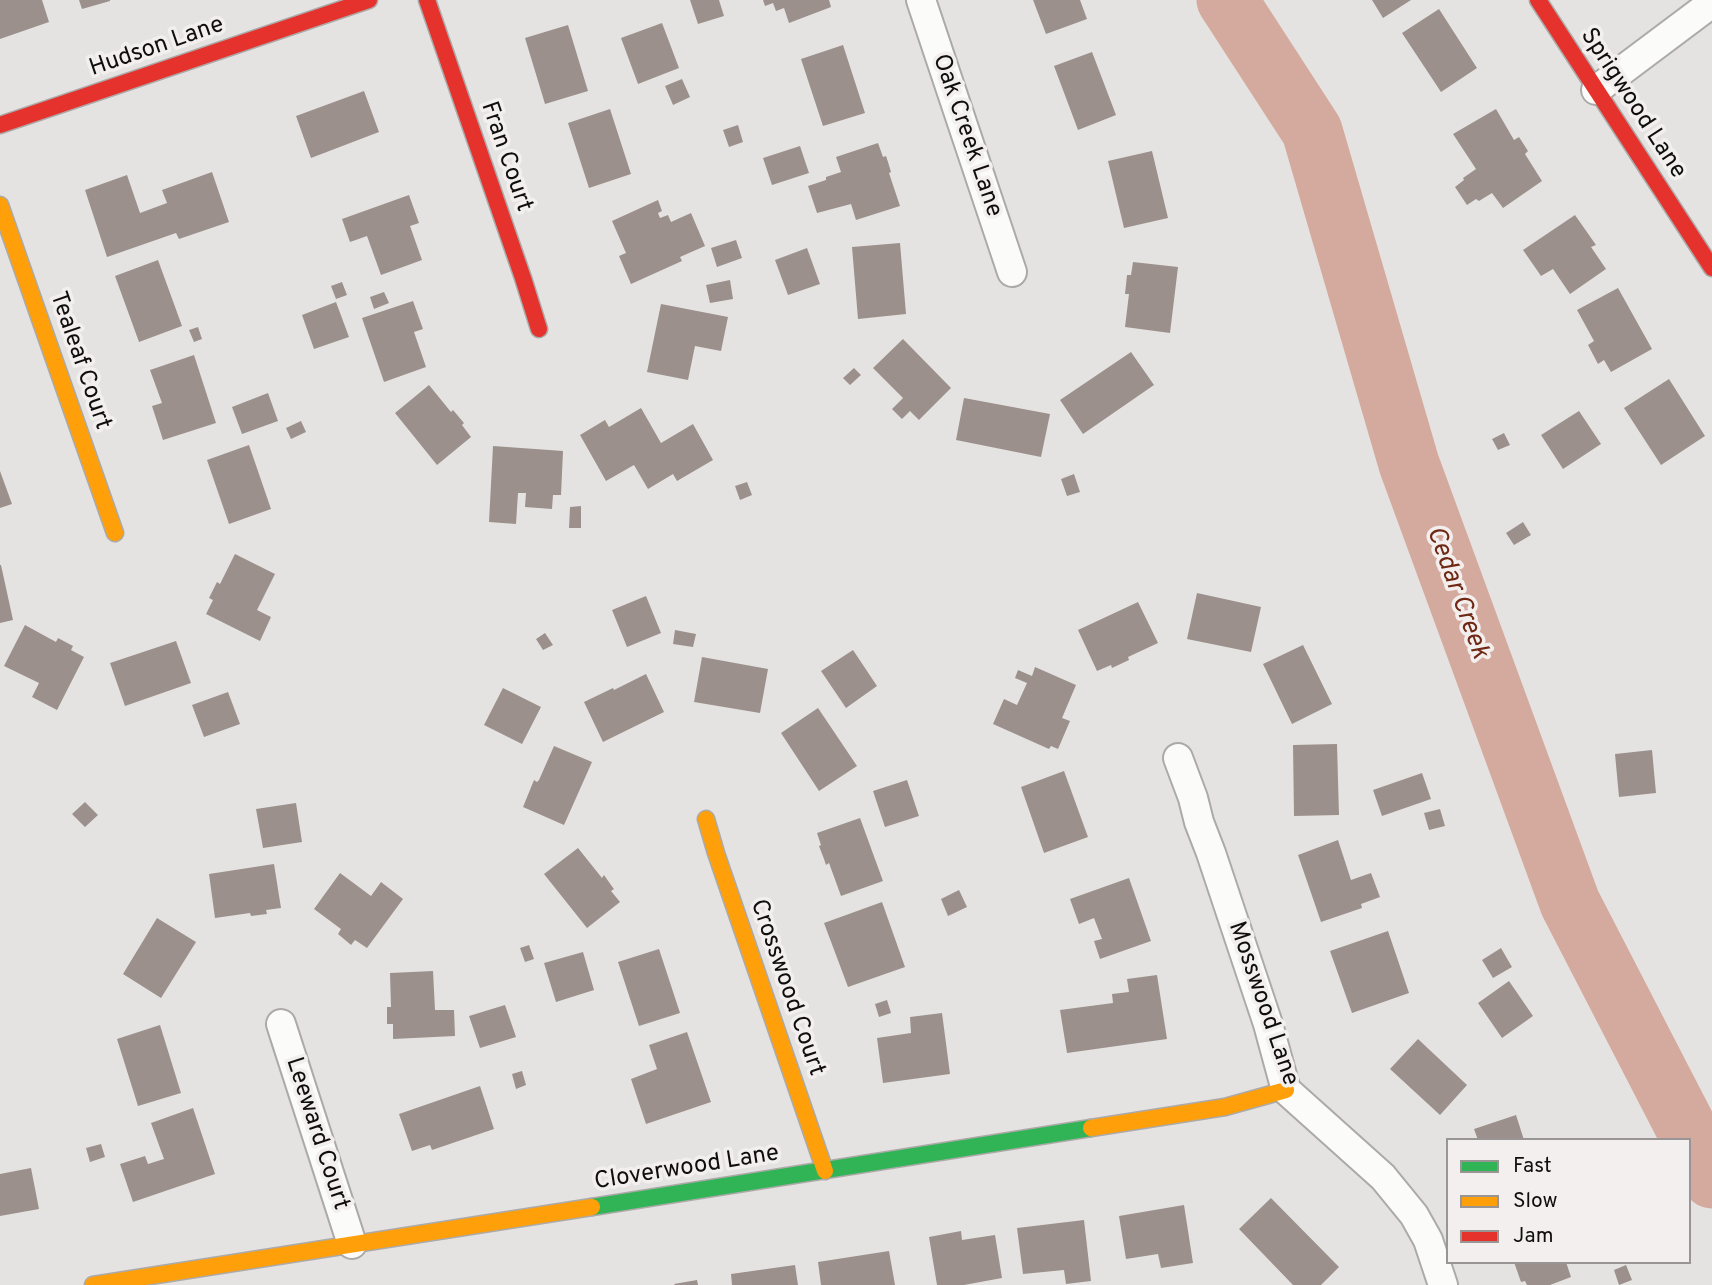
<!DOCTYPE html>
<style>
body{margin:0}
#map{position:relative;width:1712px;height:1285px;overflow:hidden;background:#e5e3e1;font-family:Overpass,sans-serif}
canvas{display:block}
.legend{position:absolute;left:1446px;top:1138px;width:245px;height:126px;box-sizing:border-box;background:#f3efee;border:2px solid #989594;margin:0;padding:9px 12px;list-style:none;font-size:21px;color:#0f0e0d}
.legend li{display:flex;align-items:center;gap:14px;height:35px}
.legend b{width:35px;border:2px solid #989594}
</style>
<div id="map">
<canvas width="1712" height="1285"></canvas>
<ul class="legend">
<li><b style="height:9px;background:#30b455"></b>Fast</li>
<li><b style="height:9px;background:#ff9f0a"></b>Slow</li>
<li><b style="height:9px;background:#e5322d"></b>Jam</li>
</ul>
</div>
<script>
const c = document.querySelector('canvas').getContext('2d');
c.lineJoin = 'round';
function stroke(path, color, width, dash) { c.strokeStyle = color; c.lineWidth = width; c.lineCap = dash ? 'butt' : 'round'; c.setLineDash(dash || []); c.stroke(path); }
function paint(path, color) { c.fillStyle = color; c.fill(path, 'evenodd'); }
function label(font, color, halo, rows, align = 'center') {
  c.font = font + ' Overpass,sans-serif'; c.lineWidth = 7; c.setLineDash([]); c.textBaseline = 'middle'; c.strokeStyle = halo; c.fillStyle = color; for (const [text, x, y, turn = 0] of rows) {
    c.save(); c.translate(x, y); c.rotate((+turn || 0) * Math.PI / 180); c.textAlign = isNaN(turn) ? turn : align; if (halo) c.strokeText(text, 0, 0); c.fillText(text, 0, 0); c.restore();
  }
}
const river = new Path2D(`
 M1227,0L1312,131L1409,464L1570,903L1712,1178`);
const building = new Path2D(`
 M0,0H42L49,22L0,39Z
 M79,0H110V1L82,9Z
 M690,0H719L724,16L698,24Z
 M763,0H829L831,7L789,23L784,8L776,11L773,3L765,6Z
 M1033,0H1080L1087,19L1046,34Z
 M1372,0H1411L1383,18Z
 M1439,9L1477,68L1441,92L1402,33Z
 M662,23L679,68L638,84L621,38Z
 M568,25L588,91L545,104L525,38Z
 M843,45L865,113L823,126L801,59Z
 M1092,52L1116,115L1078,130L1054,66Z
 M682,79L690,97L673,105L665,86Z
 M364,91L379,132L311,158L296,116Z
 M610,109L631,174L589,188L568,123Z
 M1496,109L1514,140L1519,137L1528,151L1525,154L1542,181L1503,208L1492,193L1479,201L1476,199L1467,205L1455,187L1464,180L1463,178L1476,169L1453,134Z
 M738,125L743,142L729,147L723,130Z
 M878,143L883,157L886,156L888,162L891,172L889,173L900,206L856,220L851,204L817,213L808,186L826,180V177L841,172L836,157Z
 M800,146L809,173L772,185L763,158Z
 M1152,151L1168,218L1124,228L1108,161Z
 M212,172L229,222L179,239L176,233L107,257L85,190L127,175L140,213L167,203L162,190Z
 M409,195L419,223L410,226L422,260L381,275L367,236L350,242L342,219Z
 M658,200L662,211L658,213L660,218L668,215L671,222L691,213L705,246L680,257L682,261L631,284L619,256L626,253L612,221Z
 M1575,215L1596,245L1591,247L1606,269L1570,294L1553,269L1541,276L1523,250Z
 M736,240L742,258L717,267L711,248Z
 M900,243L906,314L858,319L852,247Z
 M807,248L820,284L788,295L775,260Z
 M158,260L182,326L139,342L115,276Z
 M1133,262L1178,267L1170,333L1125,327L1129,294H1125L1127,275H1131Z
 M730,280L733,299L710,303L706,285Z
 M342,282L347,295L336,299L331,286Z
 M1618,288L1652,349L1611,372L1604,360L1598,364L1588,345L1594,341L1577,310Z
 M384,292L389,303L374,309L370,297Z
 M413,301L423,329L414,332L426,367L384,382L362,318Z
 M336,302L349,337L314,349L302,315Z
 M661,304L728,317L721,351L695,346L688,380L647,372Z
 M198,327L202,339L194,342L189,330Z
 M903,339L951,388L919,420L910,411L902,419L892,409L903,398L873,368Z
 M1131,352L1154,385L1083,434L1060,400Z
 M194,355L216,423L163,440L152,406L162,403L150,370Z
 M854,368L861,375L850,385L843,378Z
 M1669,379L1705,436L1661,465L1624,408Z
 M429,385L451,412L453,410L464,423L462,425L471,437L437,465L395,413Z
 M268,393L278,421L242,434L232,407Z
 M964,398L1050,414L1041,457L956,440Z
 M641,408L661,443L693,424L713,460L677,481L673,474L648,489L634,465L606,481L580,435L605,420L609,427Z
 M1579,411L1601,444L1563,469L1541,435Z
 M301,421L306,432L291,439L286,428Z
 M1504,433L1510,445L1498,450L1492,439Z
 M249,445L271,509L229,524L207,460Z
 M493,446L563,451L561,495H553L552,509L525,507L526,493H518L516,524L489,522Z
 M0,471L12,504L0,508Z
 M1074,474L1080,492L1067,496L1061,479Z
 M747,482L752,495L740,500L735,486Z
 M581,506V528H569L570,507Z
 M1523,522L1531,535L1514,545L1506,533Z
 M235,554L275,574L257,610L271,617L260,641L206,614L213,600L209,598L217,582L220,584Z
 M0,565H1L13,620L0,623Z
 M1197,593L1261,607L1251,652L1187,639Z
 M646,596L661,633L627,647L612,610Z
 M1138,602L1158,643L1128,657L1129,660L1112,668L1111,665L1097,671L1078,630Z
 M25,625L56,642L58,638L73,646L71,650L84,657L57,710L32,697L39,683L4,666Z
 M675,630L696,634L693,647L673,644Z
 M545,633L553,645L543,650L536,639Z
 M176,641L191,683L125,706L110,663Z
 M1303,645L1332,704L1292,724L1263,664Z
 M853,650L877,686L846,708L821,671Z
 M702,657L768,669L760,713L694,702Z
 M1035,667L1076,685L1062,718L1070,721L1058,749L1051,746L1049,749L993,724L1004,699L1017,705L1027,683L1015,678L1018,670L1032,676Z
 M646,674L664,712L603,742L584,702L613,688L614,690Z
 M503,688L541,707L522,744L484,725Z
 M228,692L240,724L204,737L192,705Z
 M818,708L857,766L819,791L781,733Z
 M1337,744L1339,815L1294,816L1293,745Z
 M554,746L592,762L564,825L523,807L534,780L537,782L539,780Z
 M1652,750L1656,793L1619,797L1615,754Z
 M1064,771L1088,837L1044,853L1021,787Z
 M1422,773L1431,799L1382,816L1373,790Z
 M907,780L919,816L885,827L873,791Z
 M85,802L98,815L85,827L72,814Z
 M296,803L302,842L263,848L256,809Z
 M1440,809L1445,826L1429,830L1424,813Z
 M860,818L883,881L841,896L829,863L826,865L824,859L819,846L821,845L817,833Z
 M1338,840L1351,880L1371,873L1380,897L1361,904L1362,908L1321,922L1298,855Z
 M578,848L602,878L604,875L611,885L614,889L611,891L620,902L587,928L544,874Z
 M274,864L281,908L266,910L267,914L251,916L250,913L215,918L209,874Z
 M340,873L371,896L381,882L403,899L367,948L355,940L351,945L338,934L341,929L314,909Z
 M1129,878L1151,941L1100,959L1094,941L1102,939L1094,918L1079,924L1070,899Z
 M959,890L967,907L948,916L941,899Z
 M882,902L905,967L848,987L824,923Z
 M157,918L196,942L161,998L123,974Z
 M1388,931L1409,993L1352,1013L1330,951Z
 M529,945L534,959L525,962L520,948Z
 M1501,948L1512,967L1493,978L1482,960Z
 M659,949L680,1013L639,1026L618,962Z
 M583,952L594,990L556,1002L544,963Z
 M433,971L435,1010H454L455,1036L393,1039V1024H387V1007H391L390,973Z
 M1157,975L1167,1039L1067,1053L1060,1010L1113,1003L1112,994L1129,992L1127,979Z
 M1509,981L1533,1016L1502,1038L1478,1003Z
 M887,1000L891,1013L879,1017L875,1004Z
 M505,1005L516,1037L480,1048L469,1016Z
 M942,1013L950,1074L883,1083L877,1038L911,1033L910,1017Z
 M160,1025L181,1093L138,1106L117,1039Z
 M687,1032L711,1102L646,1124L631,1079L657,1069L649,1045Z
 M1418,1039L1467,1085L1440,1115L1390,1069Z
 M522,1071L526,1085L516,1089L512,1074Z
 M480,1086L494,1129L432,1150L430,1145L412,1151L399,1114Z
 M193,1108L215,1174L133,1202L120,1164L145,1156L148,1164L164,1159L151,1123Z
 M1516,1115L1524,1140H1478L1474,1129Z
 M101,1144L105,1157L90,1162L86,1148Z
 M31,1168L39,1209L0,1216V1174Z
 M1271,1198L1339,1267L1321,1285H1293L1239,1229Z
 M1184,1205L1193,1263L1161,1268L1158,1254L1126,1259L1119,1216Z
 M1084,1220L1091,1281L1066,1284L1064,1270L1023,1274L1017,1228Z
 M961,1231L962,1240L995,1235L1002,1278L964,1285H937L929,1237Z
 M889,1251L895,1285H821L818,1262Z
 M1514,1262H1566L1571,1277L1550,1285H1527L1525,1281L1521,1282Z
 M795,1265L798,1285H732L731,1274Z
 M1626,1265L1632,1280L1619,1285L1614,1270Z
 M697,1280L698,1285H675L674,1284Z`);
const street = new Path2D(`
 M921,0L1012,272
 M1596,90L1712,3
 M1178,758L1193,798L1199,822L1211,853L1268,1024L1286,1090L1383,1177L1414,1215L1428,1240L1443,1285
 M281,1024L352,1244`);
const fast = new Path2D(`
 M592,1207L1091,1128`);
const slow = new Path2D(`
 M0,205L115,533
 M706,819L716,853L825,1171
 M1091,1128L1225,1107L1286,1090
 M93,1285L592,1207`);
const jam = new Path2D(`
 M427,0L523,278L539,329
 M1538,0L1712,268
 M0,125L369,0`);
const streetNames = [
 ["Hudson Lane",157,48,-19],
 ["Sprigwood Lane",1632,104,57],
 ["Oak Creek Lane",966,136,71],
 ["Fran Court",505,157,71],
 ["Tealeaf Court",79,361,71],
 ["Crosswood Court",786,988,71],
 ["Mosswood Lane",1262,1004,71],
 ["Leeward Court",316,1134,72],
 ["Cloverwood Lane",687,1169,-9]
];
const waterNames = [
 ["Cedar Creek",1456,593,70]
];
stroke(river, '#d4aa9e', 61);
paint(building, '#9b908c');
stroke(street, '#acaaa9', 32);
stroke(fast, '#acaaa9', 19);
stroke(slow, '#acaaa9', 19);
stroke(jam, '#acaaa9', 19);
stroke(street, '#fbfbfa', 28);
stroke(fast, '#30b455', 16);
stroke(slow, '#ff9f0a', 16);
stroke(jam, '#e5322d', 16);
label('24px', '#0f0e0d', '#f3efee', streetNames);
label('italic 26px', '#6e2813', '#f3efee', waterNames);
</script>
